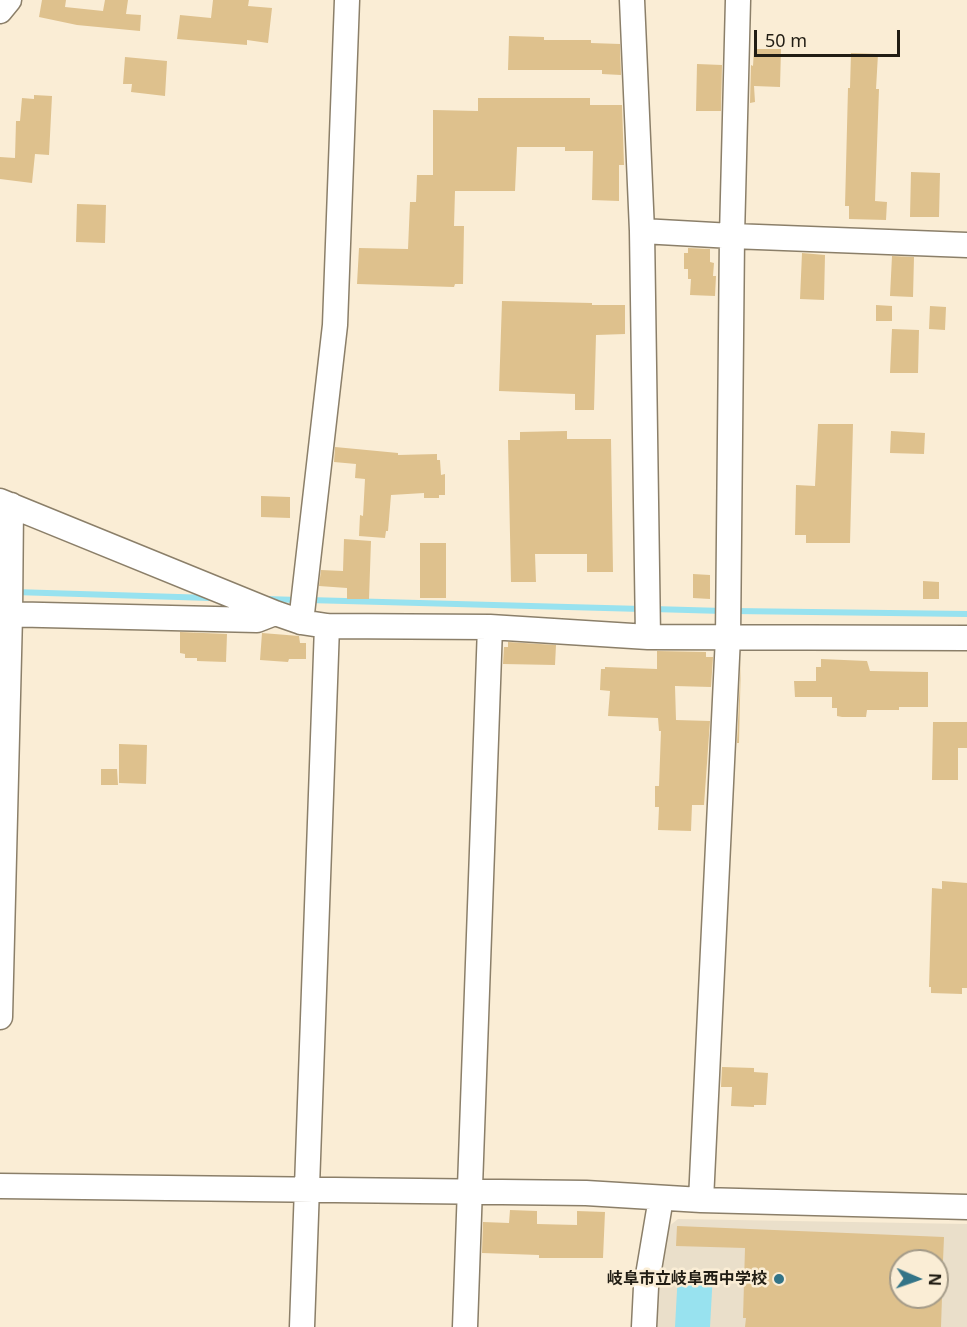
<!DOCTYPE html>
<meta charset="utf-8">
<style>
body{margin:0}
#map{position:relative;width:967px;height:1327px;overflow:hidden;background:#faedd5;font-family:"Noto Sans",sans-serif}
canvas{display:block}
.north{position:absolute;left:889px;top:1249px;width:60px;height:60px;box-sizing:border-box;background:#faedd5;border:2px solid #a39a88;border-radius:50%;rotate:92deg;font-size:16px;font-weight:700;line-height:24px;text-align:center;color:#211d14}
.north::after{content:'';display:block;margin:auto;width:21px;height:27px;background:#337487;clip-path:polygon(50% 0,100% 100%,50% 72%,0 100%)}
.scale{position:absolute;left:754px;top:30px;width:146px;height:27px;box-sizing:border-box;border:3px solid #211d14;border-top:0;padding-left:8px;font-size:18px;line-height:21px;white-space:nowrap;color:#211d14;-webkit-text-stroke:4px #faedd5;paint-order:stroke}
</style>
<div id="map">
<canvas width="967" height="1327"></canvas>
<div class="north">N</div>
<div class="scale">50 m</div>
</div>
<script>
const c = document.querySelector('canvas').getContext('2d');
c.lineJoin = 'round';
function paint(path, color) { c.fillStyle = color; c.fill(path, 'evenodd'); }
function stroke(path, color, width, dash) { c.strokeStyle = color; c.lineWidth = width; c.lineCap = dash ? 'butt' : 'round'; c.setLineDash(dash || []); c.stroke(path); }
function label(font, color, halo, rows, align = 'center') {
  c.font = font + ' "Noto Sans","Noto Sans JP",sans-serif'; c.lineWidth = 5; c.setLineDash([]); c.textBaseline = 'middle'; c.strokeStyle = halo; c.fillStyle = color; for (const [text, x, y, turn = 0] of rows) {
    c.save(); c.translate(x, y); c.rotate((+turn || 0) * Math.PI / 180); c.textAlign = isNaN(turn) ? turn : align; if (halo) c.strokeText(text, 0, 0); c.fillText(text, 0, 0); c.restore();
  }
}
const education = new Path2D(`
 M678,1219L967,1224V1327H651L668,1227ZM901,1261H937V1297H901Z`);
const water = new Path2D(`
 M678,1272L713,1273L710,1327H675Z`);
const stream = new Path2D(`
 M14,592L211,598
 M266,599L298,600
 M308,600L642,609
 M653,609L723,611
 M734,611L967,614`);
const building = new Path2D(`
 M42,0H66L65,7L103,11L105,0H128L126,14L141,15L140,31L77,25L39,17Z
 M213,0H249L248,6L272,8L268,43L247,40V45L177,39L180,15L211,18Z
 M509,36L544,37V40H591V43L620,44L621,75L602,74V70H508Z
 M754,49H781L780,87L754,86L755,102L750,103L751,65L753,66Z
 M851,53L878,54L876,89H879L875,201L887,202L886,220L849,219V206H845L848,88H850Z
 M125,57L167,61L165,96L131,92L132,84H123Z
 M697,64L722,65L721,111H696Z
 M34,95L52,96L49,155L35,154L32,183L0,179V157L15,158L16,121H20L22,98L34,99Z
 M478,98H590V105H622L624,165H619V201L592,200L593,151H565V147H517L515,191H455L454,226H464L463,284H455L454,287L357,284L359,248L408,249L410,202H416L417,175H433V110L478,111Z
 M911,172L940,173L939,217H910Z
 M77,204L106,205L105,243L76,242Z
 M688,248L710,249V262L714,263L713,276H716L715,296L690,295L691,279H688V269H684V253H688Z
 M802,253L825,255L824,300L800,299Z
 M892,256L914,257L913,297L890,296Z
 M502,301L592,303V305H625V334L596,335L594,410H575V394L499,391Z
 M876,305L892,306V321H876Z
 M930,306L946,307L945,330L929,329Z
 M892,329L919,330L918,373H890Z
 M818,424H853L850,543H806V535H795L796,485L815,486Z
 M567,431V439H611L613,572H587V554H535L536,582H511L508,440H520V432Z
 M891,431L925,433L924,454L890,453Z
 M335,447L398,453V455L437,454V460H440L441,475L445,474V495H439V498H424V493L391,495L388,531H386L385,538L359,536L360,515L363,516L365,479L355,478L356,464L334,462Z
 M261,496L290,497V518L261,517Z
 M344,539L371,541L369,599H347V588L319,586L321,570L343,571Z
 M420,543H446V598H420Z
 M693,574L710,575V599L693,598Z
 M923,581L939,582V599H923Z
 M180,632L227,634L226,662L197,661V658H185V654L180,653Z
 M262,633L299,636L300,643H306V659H289L288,662L260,660Z
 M508,642L556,645L555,665L503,664L504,647H508Z
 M657,651L706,652V657H713L711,687L675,686L676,720L710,721L704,805H692L691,831L658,830L659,807H655V786H659L661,731H659L658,718L608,716L610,691L600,690L601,669H605V667L657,669Z
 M741,658L739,743H737Z
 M821,659L867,661L870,671L928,672V707H899V710H867L866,717H842L837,716V708H832V697H795L794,681H816V667H821Z
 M933,722H967V748H958V780H932Z
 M119,744L147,745L146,784L119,783Z
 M101,769H117L118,785H101Z
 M942,881L967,883V988H962V994L931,993V987H929L932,888L942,889Z
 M722,1067L754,1068V1072L768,1073L766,1105H754V1107L731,1106L732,1087H721Z
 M510,1210L537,1211V1224L577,1225V1211L605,1212L603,1258H539V1255L482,1253L483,1222L509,1223Z
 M677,1226L944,1237L943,1261H901V1297H942L941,1327H745L746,1318H743L745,1248L676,1246Z`);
const minor = new Path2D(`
 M632,0L642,231L648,637
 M0,11L9,0
 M642,231L732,236L967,245
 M0,501L275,613L301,622L327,626L490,627L648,637L967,638
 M0,614L257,620L275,613
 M301,622L335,325L347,0
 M0,1017L10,615L11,505
 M0,1186L586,1193L701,1200L967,1207
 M701,1200L728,637L732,236L738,0
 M302,1327L327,626
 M465,1327L490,627
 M644,1327L646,1287L661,1198`);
const markers = [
 [779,1279,6,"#337487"]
];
const poiNames = [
 ["岐阜市立岐阜西中学校",767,1279]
];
paint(education, '#eadfca');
paint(water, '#98e2ef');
stroke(stream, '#98e2ef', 6);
paint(building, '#dec18d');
stroke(minor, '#8b7f69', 27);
stroke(minor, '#fff', 24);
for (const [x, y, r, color] of markers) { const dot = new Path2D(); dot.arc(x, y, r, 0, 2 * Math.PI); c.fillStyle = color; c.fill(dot); stroke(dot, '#faedd5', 2); }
label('bold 16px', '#211d14', '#faedd5', poiNames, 'right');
</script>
